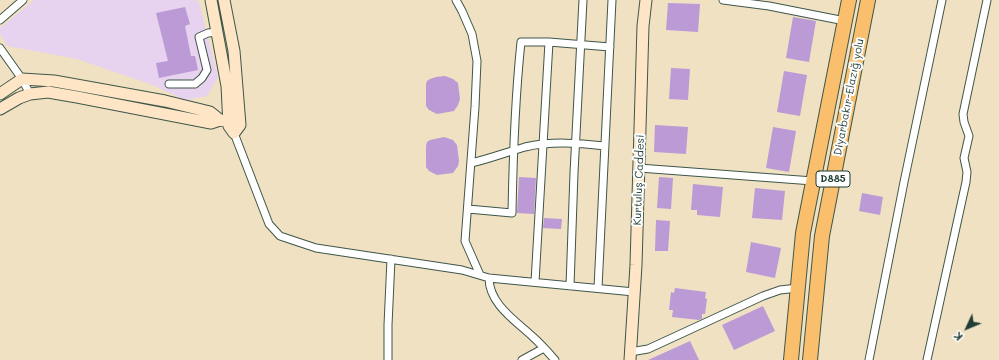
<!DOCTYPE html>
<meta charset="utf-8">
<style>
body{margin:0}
#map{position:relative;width:999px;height:360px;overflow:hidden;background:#f0e1c3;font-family:Mali,sans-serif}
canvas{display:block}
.north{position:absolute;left:947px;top:308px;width:40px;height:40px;-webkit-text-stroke:3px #fff;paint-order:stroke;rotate:226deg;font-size:11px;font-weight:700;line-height:16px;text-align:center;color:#1f3d34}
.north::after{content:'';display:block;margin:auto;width:14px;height:18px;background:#1f3d34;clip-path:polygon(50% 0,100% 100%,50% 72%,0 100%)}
</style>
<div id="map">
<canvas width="999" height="360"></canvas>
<div class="north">K</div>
</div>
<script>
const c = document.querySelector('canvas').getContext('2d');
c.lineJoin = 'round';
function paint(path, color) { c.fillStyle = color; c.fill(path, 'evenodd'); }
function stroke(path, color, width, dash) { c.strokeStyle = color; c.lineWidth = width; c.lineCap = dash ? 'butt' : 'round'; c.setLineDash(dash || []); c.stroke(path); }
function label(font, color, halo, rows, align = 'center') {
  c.font = font + ' Mali,sans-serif'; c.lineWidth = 4; c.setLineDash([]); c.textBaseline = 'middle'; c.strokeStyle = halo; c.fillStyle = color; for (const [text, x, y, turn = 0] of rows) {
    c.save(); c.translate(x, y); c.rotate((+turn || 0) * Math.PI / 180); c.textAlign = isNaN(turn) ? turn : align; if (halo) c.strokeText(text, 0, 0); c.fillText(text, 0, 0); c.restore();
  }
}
const built = new Path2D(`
 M34,0H195L199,2L218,77L207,96L185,100L150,84L77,59L7,46L0,34V28Z`);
const building = new Path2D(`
 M668,3L700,4L698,32L666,30Z
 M185,7L190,24L185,26L191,56H195L198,70L159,78L156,63L168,61L156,13Z
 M793,17L816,21L809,62L786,58Z
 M671,68L690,69L688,100L669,99Z
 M784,71L807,75L800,116L777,112Z
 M445,76L453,79L458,83L460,99L458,105L454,111L437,114L429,110L426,106V84L427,81L430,79L436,77Z
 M655,125L688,127L686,154L654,152Z
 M773,127L796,131L789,172L766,168Z
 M444,137L453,140L457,145L459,161L458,166L453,173L437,175L429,171L426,167V146L427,142L430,140Z
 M519,177L536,178L534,214L517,213Z
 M659,177L673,178L671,209L657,208Z
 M693,184L723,187L720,217L697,215V210H691Z
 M755,188L785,191L782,220L752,218Z
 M862,193L883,197L880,215L859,211Z
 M544,218L562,219L561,229L543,228Z
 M656,220L670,221L668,251H655Z
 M751,242L781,248L775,278L746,272Z
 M675,288L706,292L705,298L707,299L705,314H702V319L699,320L672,317L673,310H669L671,292L674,293Z
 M763,306L775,331L734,350L722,325Z
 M690,341L699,360H648Z`);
const street = new Path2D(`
 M456,0L462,11L472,34L477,61L475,107L465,241L480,275
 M723,0L769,6L845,21
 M0,20L23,0
 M0,48L22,79L30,94
 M169,84H195L202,78L207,70L199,37L208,33L218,32
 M234,133L269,224L280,236L316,248L462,270L489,278L634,292
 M471,163C489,159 507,152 525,147C551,141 578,143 605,146
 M639,168L813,181
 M468,209L512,213C513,156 515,99 521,42H549L610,47
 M489,278C489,304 516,321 533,337C541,344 548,352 555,360
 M535,282L549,42
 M570,286L574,173L583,0
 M598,288L612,0
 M630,352L648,349L763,296L780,290L798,288
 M388,360V325L391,259
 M522,360L544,348
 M869,360L904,182L942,0
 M927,360L966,182L967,172L964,158L969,136L964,122L963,114L987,0`);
const secondary = new Path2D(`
 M211,0L227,86L229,126L234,133L240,125L234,51L224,0
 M0,94L22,79L54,81L165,101L210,112L220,120
 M0,109L19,98L30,94L48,92L77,97L211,123L220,120L234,123
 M630,360L636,265L643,26L646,0`);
const highway = new Path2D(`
 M791,360L803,233L849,0
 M810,360L822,236L868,0`);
const shields = [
 [833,179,34]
];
const shieldNames = [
 ["D885",833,179]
];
const streetNames = [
 ["Diyarbakır-Elazığ yolu",849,97,-79],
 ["Kurtuluş Caddesi",639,180,-88]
];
paint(built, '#e7d2ef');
paint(building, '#bb9ad5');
stroke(street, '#3e5649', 9);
stroke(secondary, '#3e5649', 13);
stroke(highway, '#3e5649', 16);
stroke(street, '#fff', 7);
stroke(secondary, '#fde5c5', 11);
stroke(highway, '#f9bf6d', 14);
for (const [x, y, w] of shields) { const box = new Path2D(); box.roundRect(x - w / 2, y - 8, w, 16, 3); c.fillStyle = '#fff'; c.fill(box); stroke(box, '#1f3d34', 1); }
label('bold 10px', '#1f3d34', null, shieldNames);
label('11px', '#1f3d34', '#fff', streetNames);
</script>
